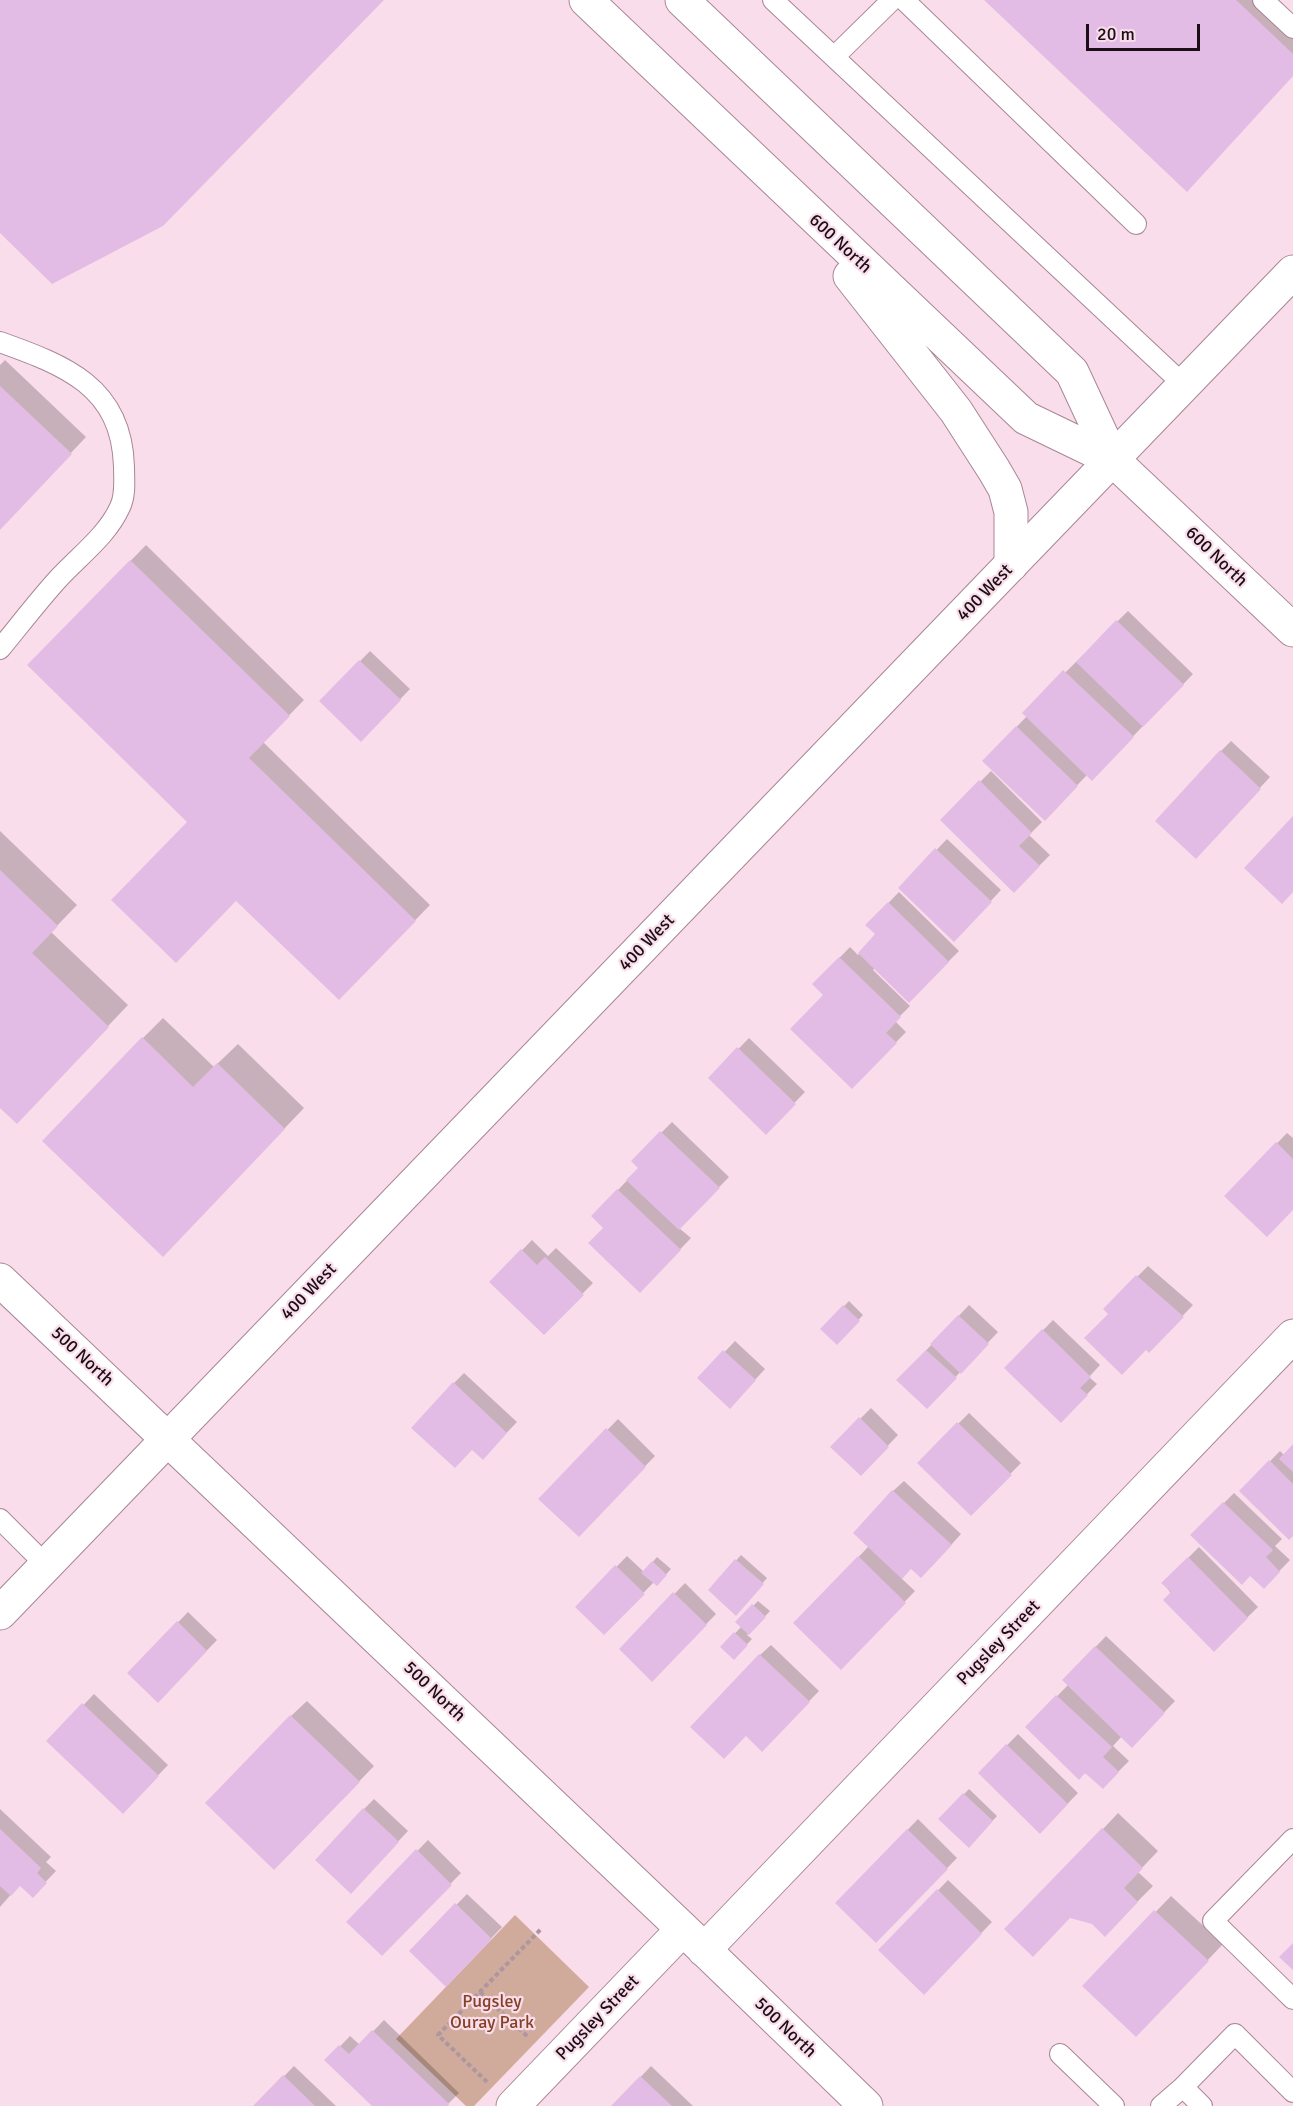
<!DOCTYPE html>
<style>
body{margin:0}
#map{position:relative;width:1293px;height:2106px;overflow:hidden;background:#faddea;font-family:Signika,sans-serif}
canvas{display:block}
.scale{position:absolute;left:1086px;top:24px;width:114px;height:27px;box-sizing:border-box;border:3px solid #1b0f15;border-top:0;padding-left:8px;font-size:18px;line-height:21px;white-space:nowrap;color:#1b0f15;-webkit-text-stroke:4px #faddea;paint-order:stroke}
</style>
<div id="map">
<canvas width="1293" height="2106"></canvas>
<div class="scale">20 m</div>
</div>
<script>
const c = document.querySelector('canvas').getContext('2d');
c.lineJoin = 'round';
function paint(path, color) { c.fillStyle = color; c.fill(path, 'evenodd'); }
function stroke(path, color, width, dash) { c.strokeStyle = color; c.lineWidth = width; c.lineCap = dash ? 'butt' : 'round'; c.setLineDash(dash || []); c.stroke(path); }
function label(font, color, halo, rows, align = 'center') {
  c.font = font + ' Signika,sans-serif'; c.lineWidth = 4.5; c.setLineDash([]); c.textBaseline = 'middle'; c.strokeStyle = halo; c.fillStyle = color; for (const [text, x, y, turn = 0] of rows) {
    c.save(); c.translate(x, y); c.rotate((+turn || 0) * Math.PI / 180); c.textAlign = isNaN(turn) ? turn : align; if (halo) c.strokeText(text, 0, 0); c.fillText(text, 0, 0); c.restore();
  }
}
const green = new Path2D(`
 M515,1915L589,1987L474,2106H466L396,2039Z`);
const shadow = new Path2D(`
 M986,0H1277L1293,15V76Z
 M5,360L86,437L0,528V365Z
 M146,545L304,700L263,742L430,905L339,998L236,899L189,822L29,665Z
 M1128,611L1193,674L1092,779L1088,774L1055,808L993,769L991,771L1042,822L1029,835L1050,855L1014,891L942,820L993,769L984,761L1027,716L1024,713Z
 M370,651L410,689L361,740L321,701Z
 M1231,741L1270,777L1206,846L1221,751Z
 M0,831L77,905L51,932L128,1005L37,1101L0,1106Z
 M947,839L1001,890L965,929L900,888Z
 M899,892L959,951L909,1001L875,968L873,970L910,1006L895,1021L906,1032L852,1087L825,995L814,984L850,947L858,955L877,934L867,925Z
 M163,1018L214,1067L238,1044L304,1108L183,1235L143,1038Z
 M749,1038L805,1092L765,1133L710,1078Z
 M672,1122L729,1177L679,1228L691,1238L640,1291L605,1228L593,1216L640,1167L633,1161Z
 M1287,1133L1293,1138V1209L1226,1196Z
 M532,1240L548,1256L556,1248L593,1283L544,1333L491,1282Z
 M1148,1266L1193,1305L1149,1351L1105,1309Z
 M849,1301L863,1315L837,1343L822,1329Z
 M969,1305L998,1332L927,1407L898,1380Z
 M1053,1320L1100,1365L1089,1377L1097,1384L1061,1421L1006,1368Z
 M735,1341L765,1369L740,1396L700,1378Z
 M464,1373L517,1422L493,1447L454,1383Z
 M871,1408L898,1435L861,1474L832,1447Z
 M969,1413L1021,1463L971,1514L919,1463Z
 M618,1419L655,1456L578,1535L540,1499Z
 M1293,1447V1534L1241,1491L1280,1451L1284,1455Z
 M904,1481L961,1534L932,1566L911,1567L901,1578L915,1591L841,1668L795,1623L869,1546L893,1491Z
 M1234,1493L1282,1539L1275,1546L1290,1560L1264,1587L1250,1574L1192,1535Z
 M1199,1547L1258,1607L1214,1650L1163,1583Z
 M741,1555L767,1578L740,1609L710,1590Z
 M627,1556L644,1572L657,1557L671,1569L657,1584L654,1582L604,1633L577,1607Z
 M685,1583L716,1614L652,1680L621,1649Z
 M758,1601L770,1611L747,1635L752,1639L734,1658L722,1647L742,1626L737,1622Z
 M188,1612L217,1640L158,1701L129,1673Z
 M1106,1636L1175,1701L1132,1746L1122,1736L1113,1746L1129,1761L1103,1787L1027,1727L1068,1685L1064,1680Z
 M771,1645L819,1691L762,1750L760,1655Z
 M94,1694L168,1765L123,1812L49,1741Z
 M307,1701L374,1766L290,1853L291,1716Z
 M1018,1734L1078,1793L1040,1832L980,1773Z
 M969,1789L997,1816L969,1846L940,1819Z
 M374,1799L408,1831L361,1881L364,1809Z
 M0,1809L51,1857L46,1862L56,1871L32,1896L20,1884L0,1907Z
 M1118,1813L1158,1851L1138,1872L1153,1886L1105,1934L1103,1829Z
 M918,1819L957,1858L876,1941L837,1903Z
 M428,1840L461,1873L382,1954L348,1922Z
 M948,1880L992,1922L923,1993L880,1950Z
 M467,1894L502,1927L446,1985L411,1951Z
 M1171,1896L1223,1944L1152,2019L1084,1986Z
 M384,2020L459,2093L446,2106H374L327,2060L350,2036L360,2045Z
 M294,2066L336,2106H255Z
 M651,2066L693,2106H613Z`);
const building = new Path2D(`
 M0,0H384L163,226L52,284L0,233Z
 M984,0H1236L1293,54V76L1187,192Z
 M0,386L72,454L0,530Z
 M130,560L290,716L249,758L416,921L339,1000L236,901L176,963L111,900L187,822L27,665Z
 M1116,620L1184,685L1143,727L1076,662Z
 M359,660L401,700L361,742L319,701Z
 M1063,670L1134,737L1092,781L1022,713Z
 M1016,726L1078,786L1045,821L982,761Z
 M1220,750L1261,789L1196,859L1155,821Z
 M979,780L1032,833L1019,846L1040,866L1014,893L940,820Z
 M1293,816V892L1282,904L1244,868Z
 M935,848L992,902L954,942L898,888Z
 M0,870L58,926L32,953L109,1027L17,1124L0,1108Z
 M888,902L949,962L909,1003L858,953L875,934L865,925Z
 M839,957L901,1017L886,1033L897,1043L852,1089L790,1029L823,995L812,984Z
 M142,1037L193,1087L217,1063L285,1129L163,1257L42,1141Z
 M737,1047L796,1104L766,1135L708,1078Z
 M660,1131L720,1188L679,1230L626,1180L638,1168L631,1161Z
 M1276,1142L1293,1159V1210L1267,1237L1224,1196Z
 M617,1189L681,1250L640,1293L588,1243L603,1228L591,1216Z
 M521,1249L537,1265L545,1257L584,1295L544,1335L489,1282Z
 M1136,1275L1184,1317L1149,1353L1146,1350L1122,1375L1084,1338L1108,1314L1103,1309Z
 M843,1305L860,1321L837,1345L820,1329Z
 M958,1315L989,1344L961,1374L930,1344Z
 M1042,1329L1091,1377L1080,1388L1088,1395L1061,1423L1004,1368Z
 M723,1350L756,1380L730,1409L697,1378Z
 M926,1350L957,1378L927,1409L896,1380Z
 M453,1382L507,1433L483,1460L472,1450L455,1468L411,1428Z
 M859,1417L889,1447L861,1476L830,1447Z
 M957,1422L1012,1475L971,1516L917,1463Z
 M606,1428L646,1467L579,1537L538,1499Z
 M1293,1444V1472L1279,1459Z
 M1269,1460L1293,1484V1536L1289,1540L1239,1491Z
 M892,1490L952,1545L921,1578L911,1569L902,1579L853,1533Z
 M1223,1502L1273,1550L1266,1557L1280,1572L1264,1589L1250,1576L1242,1585L1190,1535Z
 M858,1556L906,1603L841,1670L793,1623Z
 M1188,1557L1248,1618L1214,1652L1163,1600L1171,1592L1161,1583Z
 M735,1559L764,1584L736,1616L708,1590Z
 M652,1561L667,1575L657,1586L641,1573Z
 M615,1565L645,1594L604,1635L575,1607Z
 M673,1592L707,1625L652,1682L619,1649Z
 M752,1604L766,1617L749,1635L735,1622Z
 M177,1621L207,1651L158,1703L127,1673Z
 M734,1632L748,1645L734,1660L720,1647Z
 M1095,1646L1165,1713L1132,1748L1062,1680Z
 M759,1654L810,1702L762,1752L746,1736L724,1759L690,1727Z
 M1056,1695L1112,1747L1103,1757L1119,1772L1103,1789L1085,1773L1079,1780L1025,1727Z
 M82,1703L159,1776L123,1814L46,1741Z
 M290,1715L360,1782L274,1870L205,1803Z
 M1006,1744L1068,1804L1040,1834L978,1773Z
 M963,1793L993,1821L969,1848L938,1819Z
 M363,1808L399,1842L351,1894L315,1860Z
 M1102,1828L1143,1868L1124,1888L1138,1902L1105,1937L1092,1924L1070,1918L1033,1957L1004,1929Z
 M0,1829L41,1868L37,1873L47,1883L33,1898L20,1886L11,1896L0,1886Z
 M907,1829L948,1869L876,1943L835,1903Z
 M416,1849L452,1885L382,1956L346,1922Z
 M937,1889L982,1934L924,1995L878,1950Z
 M455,1903L492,1939L446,1987L409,1951Z
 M1154,1910L1209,1961L1136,2037L1082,1986Z
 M1293,1943V1970L1279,1957Z
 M372,2030L449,2104L448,2106H372L324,2060L339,2045L349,2054Z
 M283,2075L315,2106H253Z
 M640,2076L672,2106H611Z`);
const path = new Path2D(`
 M480,1992L528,2037
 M487,2082L438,2035L541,1929`);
const lane = new Path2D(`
 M773,0L1184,385
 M904,0L1136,224
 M1263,0L1293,28
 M834,57L892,0
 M0,342C64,365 122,386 124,467C124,479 126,495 120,507C107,536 79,556 58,579C38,601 19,626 0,649
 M0,1519L46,1565
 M1293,1839L1213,1921L1293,1999
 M1060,2054L1114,2106
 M1161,2106L1183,2087
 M1202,2106L1183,2087L1235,2034L1293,2092`);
const street = new Path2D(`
 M0,1280L683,1929L866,2106
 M704,1950L1293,1336
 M513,2106L683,1929`);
const secondary = new Path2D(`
 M0,1613L1293,272`);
const primary = new Path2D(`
 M586,0L1026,418L1113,460L1293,630
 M682,0L1072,372L1113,460
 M850,276L956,411L994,470L1005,489L1011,512V565`);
const streetNames = [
 ["600 North",840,244,43],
 ["600 North",1216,557,44],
 ["400 West",985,593,-46],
 ["400 West",647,943,-46],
 ["400 West",309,1292,-46],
 ["500 North",82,1357,43],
 ["Pugsley Street",999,1643,-46],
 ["500 North",434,1692,44],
 ["Pugsley Street",598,2018,-46],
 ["500 North",785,2028,44]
];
const parkNames = [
 ["Pugsley",492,2002],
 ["Ouray Park",492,2023]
];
paint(green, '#d0aa9b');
paint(shadow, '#0003');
paint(building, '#e3bce6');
stroke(lane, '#a88695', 22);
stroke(street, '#a88695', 35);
stroke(secondary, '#a88695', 35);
stroke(primary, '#a88695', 35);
stroke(path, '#ad96a0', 4, [4.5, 3]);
stroke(lane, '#fff', 20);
stroke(street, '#fff', 33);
stroke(secondary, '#fff', 33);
stroke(primary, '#fff', 33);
label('18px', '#1b0f15', '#faddea', streetNames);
label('18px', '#854126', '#faddea', parkNames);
</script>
